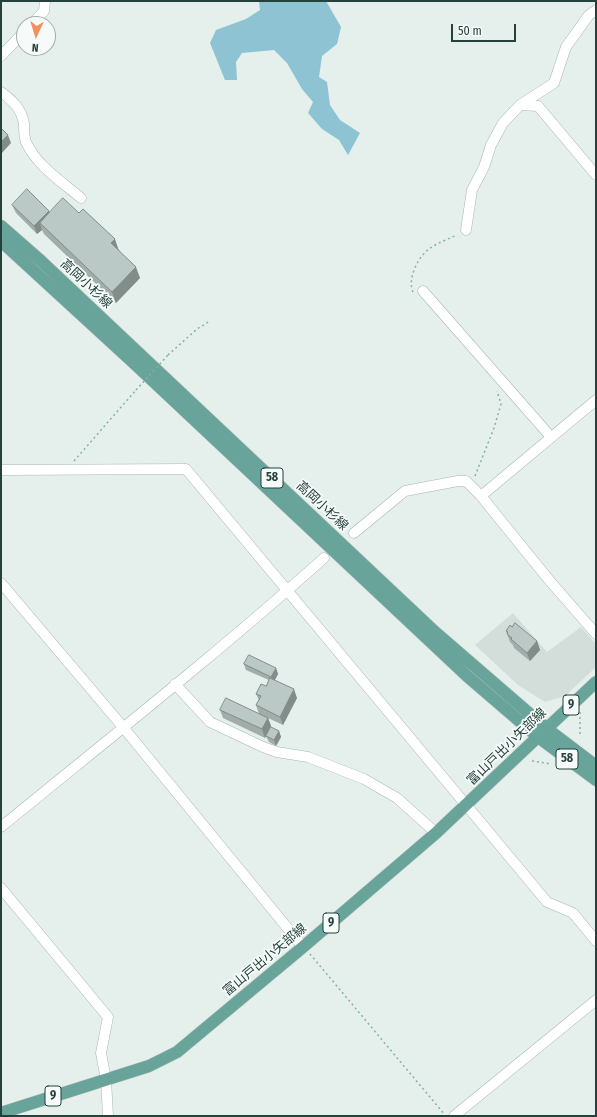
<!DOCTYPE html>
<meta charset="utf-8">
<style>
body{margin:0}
#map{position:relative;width:597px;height:1117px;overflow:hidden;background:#e5efeb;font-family:"Fira Sans Condensed",sans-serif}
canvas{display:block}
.frame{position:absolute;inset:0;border:2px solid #24413c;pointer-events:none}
.north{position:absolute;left:16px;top:16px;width:40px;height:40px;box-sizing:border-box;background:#f6fbf9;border:1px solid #a2b1ad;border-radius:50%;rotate:184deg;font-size:11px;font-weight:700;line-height:16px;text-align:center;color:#24413c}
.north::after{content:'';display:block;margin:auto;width:14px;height:18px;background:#f3905e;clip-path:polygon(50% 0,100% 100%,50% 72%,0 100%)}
.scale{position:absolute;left:451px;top:24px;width:65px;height:18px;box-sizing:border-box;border:2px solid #24413c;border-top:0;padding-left:5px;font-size:12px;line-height:14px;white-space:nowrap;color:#24413c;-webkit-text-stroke:3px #f6fbf9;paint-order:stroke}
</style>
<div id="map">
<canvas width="597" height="1117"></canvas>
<div class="frame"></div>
<div class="north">N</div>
<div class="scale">50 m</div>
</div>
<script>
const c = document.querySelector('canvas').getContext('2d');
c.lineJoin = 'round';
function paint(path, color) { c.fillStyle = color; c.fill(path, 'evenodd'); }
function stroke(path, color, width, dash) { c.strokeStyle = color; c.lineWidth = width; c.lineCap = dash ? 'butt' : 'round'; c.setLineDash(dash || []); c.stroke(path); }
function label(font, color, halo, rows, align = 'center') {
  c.font = font + ' "Fira Sans Condensed","Noto Sans JP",sans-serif'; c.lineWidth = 3.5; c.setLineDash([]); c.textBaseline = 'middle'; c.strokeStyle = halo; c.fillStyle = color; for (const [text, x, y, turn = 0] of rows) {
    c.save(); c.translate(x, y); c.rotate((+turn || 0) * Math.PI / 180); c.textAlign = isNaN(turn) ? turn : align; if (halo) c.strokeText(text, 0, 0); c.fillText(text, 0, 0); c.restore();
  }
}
const built = new Path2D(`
 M513,613L547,652L581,627L596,644V667L565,696L545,702L518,685L475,645Z`);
const water = new Path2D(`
 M259,1H326L341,27L337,44L322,56L319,77L327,82L330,105L340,120L360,133L348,155L339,140L322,129L308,113L313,102L302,89L287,63L274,50L242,53L236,62L237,80H225L210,43L216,30L246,19L260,10Z`);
const path = new Path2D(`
 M413,292C407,279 418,257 429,249C437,243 448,239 457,235
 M168,355L197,329L210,321
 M74,461L136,390
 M475,476L494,428L501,404L497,391
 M580,712V735
 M532,761L551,764
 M310,954L445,1115`);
const minor = new Path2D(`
 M32,24L44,11L45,1
 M1,56L24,32
 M1,92C12,100 22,109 24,124C24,129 24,137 26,142C37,166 61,181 81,198
 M520,105L538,106L596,175
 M466,230L472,190L484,167L491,145L503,123L520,105L554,83L566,47L589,15L596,10
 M423,291L551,437
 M1,470L186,469L547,902L573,913L596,941
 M481,496L596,400
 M354,533L405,491L458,481H466L481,496L549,580L596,634
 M1,583L123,727L303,947
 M175,684L210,722L263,747L277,752L308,757L364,779L397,798L436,833
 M1,827C110,738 220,651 324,558
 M1,888L108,1017L101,1053L106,1080L108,1116
 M454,1116L596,1000`);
const major = new Path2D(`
 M1,226L41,261L435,632L546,728L596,766
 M1,241L135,364L467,676L538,737L596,780
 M1,1113L149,1066L177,1052L303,947L436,833L596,682`);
const pathBridge = new Path2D(`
 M136,390L168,355`);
const wall = new Path2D(`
 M12,205L50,212L119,250L140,278L116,303L44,234L42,230L37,234L16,213Z
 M512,627L537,641L540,650L530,661L514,648L513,645L510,642L506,631Z
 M244,664L276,668L278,674L275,680L297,698L283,725L268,718L271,726L265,738L223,718L220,710L259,714L256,705L259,700L256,694L266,686L269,680L246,670Z
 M279,731L281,737L276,746L269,742L266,736Z`);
const shadedWall = new Path2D(`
 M8,135L11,143L1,154V142Z
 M49,211L52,219L40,223L42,230L37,234L34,226Z
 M115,239L119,251L111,243Z
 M136,267L140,278L116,303L112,292Z
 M537,641L540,650L530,661L527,653Z
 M276,668L278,674L273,683L271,677Z
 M294,689L297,698L283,725L280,717Z
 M268,718L271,726L265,738L262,729Z
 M279,731L281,737L276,746L274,740Z`);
const building = new Path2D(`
 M1,128L8,135L1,142Z
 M27,189L49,211L34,226L12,205Z
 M63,198L79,213L83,209L115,239L111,243L136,267L112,292L40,223Z
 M515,623L537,641L527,653L511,639L512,638L507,634L508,632L506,631L510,625L512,627Z
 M249,655L276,668L271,677L244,664Z
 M270,678L294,689L280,717L256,705L261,696L256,694L261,684L266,686Z
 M226,698L268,718L262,729L220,710Z
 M271,727L279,731L274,740L266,736Z`);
const shields = [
 [272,478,22],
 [571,705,16],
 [567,759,22],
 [331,923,16],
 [53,1096,16]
];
const shieldNames = [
 ["58",272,478],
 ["9",571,705],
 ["58",567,759],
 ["9",331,923],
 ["9",53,1096]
];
const streetNames = [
 ["高岡小杉線",86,284,43],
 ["高岡小杉線",322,506,43],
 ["富山戸出小矢部線",507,747,-44],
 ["富山戸出小矢部線",265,960,-40]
];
paint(built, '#d3deda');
paint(water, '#8dc3d3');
stroke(minor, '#a7b7b3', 11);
stroke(major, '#c2cac8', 13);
stroke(path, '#85b2a8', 1.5, [2, 3]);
stroke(minor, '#fff', 10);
stroke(major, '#69a49a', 12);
stroke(pathBridge, '#85b2a8', 1.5, [2, 3]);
paint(wall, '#a0ada9');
paint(shadedWall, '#828d8a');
paint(building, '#bac9c5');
stroke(building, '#828d8a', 1);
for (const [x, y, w] of shields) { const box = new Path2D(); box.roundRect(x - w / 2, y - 10, w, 20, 3); c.fillStyle = '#f6fbf9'; c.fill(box); stroke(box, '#24413c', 1); }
label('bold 12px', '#24413c', null, shieldNames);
label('13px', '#24413c', '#f6fbf9', streetNames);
</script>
